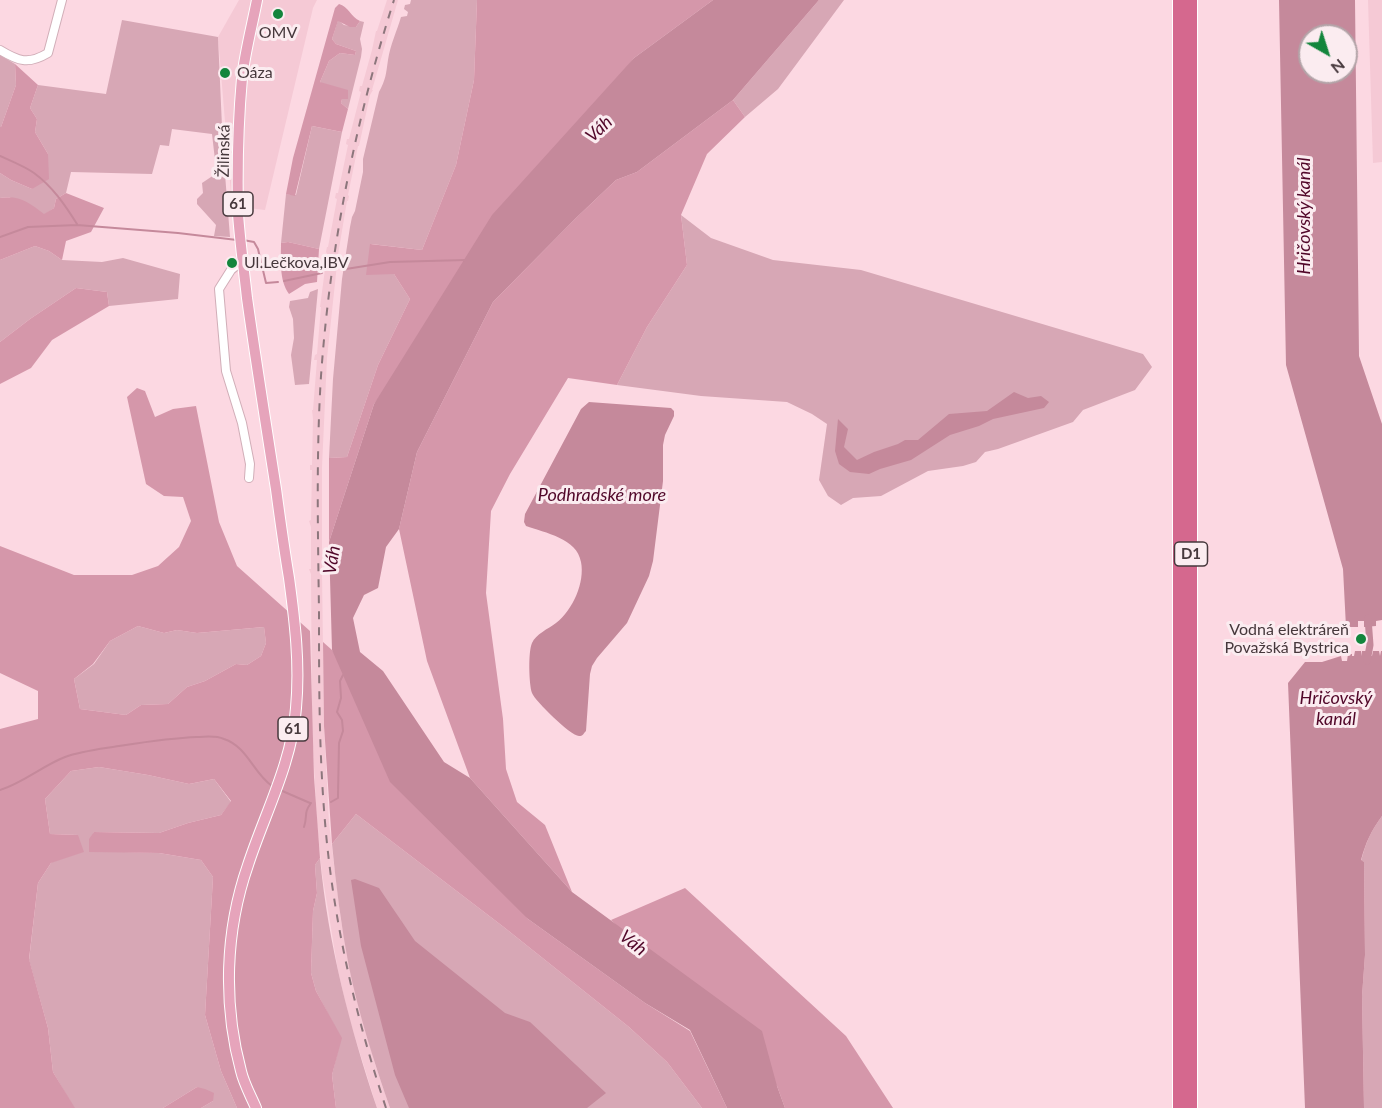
<!DOCTYPE html>
<meta charset="utf-8">
<style>
body{margin:0}
#map{position:relative;width:1382px;height:1108px;overflow:hidden;background:#fcd8e2;font-family:Lato,sans-serif}
canvas{display:block}
.north{position:absolute;left:1298px;top:24px;width:60px;height:60px;box-sizing:border-box;background:#fbecf0;border:2px solid #b3a4a8;border-radius:50%;rotate:141deg;font-size:16px;font-weight:700;line-height:24px;text-align:center;color:#46383c}
.north::after{content:'';display:block;margin:auto;width:21px;height:27px;background:#13853c;clip-path:polygon(50% 0,100% 100%,50% 72%,0 100%)}
</style>
<div id="map">
<canvas width="1382" height="1108"></canvas>
<div class="north">N</div>
</div>
<script>
const c = document.querySelector('canvas').getContext('2d');
c.lineJoin = 'round';
function paint(path, color) { c.fillStyle = color; c.fill(path, 'evenodd'); }
function stroke(path, color, width, dash) { c.strokeStyle = color; c.lineWidth = width; c.lineCap = dash ? 'butt' : 'round'; c.setLineDash(dash || []); c.stroke(path); }
function label(font, color, halo, rows, align = 'center') {
  c.font = font + ' Lato,sans-serif'; c.lineWidth = 6; c.setLineDash([]); c.textBaseline = 'middle'; c.strokeStyle = halo; c.fillStyle = color; for (const [text, x, y, turn = 0] of rows) {
    c.save(); c.translate(x, y); c.rotate((+turn || 0) * Math.PI / 180); c.textAlign = isNaN(turn) ? turn : align; if (halo) c.strokeText(text, 0, 0); c.fillText(text, 0, 0); c.restore();
  }
}
const built = new Path2D(`
 M239,0H317L313,8L265,210L232,206L218,37Z
 M387,0H398L372,90H373L370,95L359,146H358L348,195L349,196L348,201H347L338,255L327,358L322,467V572L324,726L329,823L341,920L350,968L375,1064L390,1108H377L349,1018L338,971L322,873L317,824L312,727L311,574L309,569H311V527L309,521L311,520L312,470H310V465H312L313,419L312,410H313L317,360H314L315,355L317,354L321,307H320L327,254L326,252L327,247H328L337,199L335,198L336,193H338L348,145L346,144L347,139H349L361,92L359,91L360,86H362L372,50L376,31H377Z
 M1368,0H1382V162L1373,163Z`);
const green = new Path2D(`
 M411,0H477L474,80L456,165L422,250L371,244L394,274L410,299L378,365L347,457L329,458L333,379L342,279L350,227L352,217L355,211L363,172V159L379,92C386,79 386,74 388,60C390,45 397,31 401,17L407,16L408,12L404,9L405,5L410,4Z
 M819,0H844L778,89L745,117L733,100Z
 M122,20L218,37L223,149L230,237L214,236L216,225L197,204V199L203,193L202,183L214,175L215,160L212,134L172,129L169,146L160,145L152,174L71,172L66,193L56,199L54,208L44,215L9,197L0,198V173L11,180L32,189L48,154L35,132L37,119L30,108L38,85L106,94Z
 M338,20L344,25L356,27L360,21L364,22L360,39L362,49L361,57L348,109L341,103L342,99L320,82L329,61L340,53L355,55L356,51L336,44L332,39Z
 M0,55L15,64L16,85L1,127H0Z
 M312,126L342,132L319,249L288,242L281,243L286,194L296,195Z
 M681,215L711,238L773,260L861,270L1143,354L1152,367L1135,390L1083,410L1073,422L998,449L985,452L976,462L963,466L928,471L881,496L853,498L841,505L828,496L819,480L827,424L812,414L787,402L701,396L617,385L647,327L687,265Z
 M35,246L49,251L62,260L102,262L123,258L180,274L178,299L109,306L107,292L76,288L30,319L0,342V260Z
 M318,289L309,384L295,385L291,355L294,338L293,319L289,307L290,301L308,298L310,292Z
 M138,626L164,633L177,630L197,633L264,627L266,643L261,656L247,665L236,664L205,681L187,687L168,704L141,705L126,715L80,709L74,679L94,664L110,641Z
 M99,767L148,775L189,784L214,779L231,802L221,815L188,823L159,833L94,832L89,851L159,853L201,860L213,877L205,1015L221,1071L237,1108H201L213,1101L197,1087L163,1108H74L53,1072L48,1028L29,960L38,883L51,863L78,835L50,834L45,799L71,771Z
 M356,814L505,928L629,1027L667,1062L702,1108H390C374,1062 359,1015 349,967C341,926 336,885 332,844Z
 M1382,816V1108H1364L1362,996L1365,955L1364,862L1361,861C1366,842 1371,831 1382,816Z
 M320,858C328,944 350,1027 377,1108H336L332,1075L341,1038L316,991L311,973L313,911L317,893L315,865Z`);
const forest = new Path2D(`
 M477,0H713L634,58L374,404L329,542V458L347,457L378,365L410,299L394,274L366,275L370,244L422,250L456,165L474,80Z
 M339,4C348,6 351,17 360,21L356,27H350L338,21L332,39L336,44L356,51L355,55L340,53L329,61L320,82L348,90V99H342L341,103L348,109L342,132L312,126L295,196L286,194L293,158L335,8Z
 M15,64L38,85L30,108L37,119L35,132L48,154L49,179L32,189L11,180L0,173V127H1L16,85Z
 M733,100L745,117L707,154L681,215L687,265L647,327L617,385L568,378L510,474L491,511L486,593L503,719L506,769L517,802L545,825L572,892L470,778L427,661L399,529L417,452L493,302L576,218L616,180L637,172Z
 M66,193L104,208L91,232L66,241L62,260L49,251L35,246L0,260V198C20,195 29,203 44,214L54,208L56,199Z
 M288,242L319,249L317,282L305,284L289,294C279,280 281,260 281,243Z
 M76,288L107,292L109,306L52,340L31,368L0,384V342L30,319Z
 M137,388L145,391L155,417L173,409L196,406L219,522L237,566L310,631L314,777L320,858L315,865L317,893L313,911L311,973L316,991L342,1038L332,1075L336,1108H237L221,1071L205,1015L213,877L201,860L159,853L89,852V839L94,832L159,833L188,823L221,815L231,801L214,779L189,784L148,775L99,767L71,771L45,799L50,834L78,835L84,852L51,863L38,883L29,959L48,1028L53,1072L75,1108H0V729L38,719V691L0,673V546L74,575H132L158,566L179,547L191,521L183,497L164,496L146,484L127,397ZM138,626L164,633L177,630L197,633L264,627L266,643L261,656L247,665L236,664L205,681L187,687L168,704L141,705L126,715L80,709L74,679L93,664L110,641Z
 M323,642L332,650L528,919L645,1003L690,1031L727,1108H702L667,1062L629,1027L505,928L356,814L332,844L324,726Z
 M685,888L846,1036L893,1108H785L777,1086L611,920Z
 M197,1087L205,1089L214,1093L213,1101L201,1108H163Z`);
const water = new Path2D(`
 M713,0H819L733,100L637,172L616,180L576,218L493,302L417,452L399,529L386,547L378,588L364,595L353,618L360,652L383,671L444,762L470,778L572,892L762,1031L777,1086L785,1108H727L690,1030L645,1003L528,919L390,782L332,650L329,542L374,404L492,215L634,58Z
 M1279,0H1355L1359,356L1382,424V620L1376,621V626L1364,627V621H1358V627H1346L1343,569L1286,365ZM1310,36H1346V72H1310Z
 M1014,392L1028,398L1041,396L1049,402L1044,408L993,419L979,426L950,435L911,460L880,469L869,474L850,472L839,464L835,451L838,419L848,429L844,447L857,460L874,452L898,444L905,440H918L949,414L987,411Z
 M589,402L671,408L674,411V416L665,435L663,445V481L653,561L649,576L627,623L597,658L592,666L590,674L586,731C583,734 583,736 579,736C571,736 535,701 532,693C529,684 528,652 532,643C536,634 548,629 556,623C573,610 585,582 581,562C577,538 545,533 526,526L524,522L525,514L581,409Z
 M1355,651H1361L1362,656V651H1368L1369,655L1372,656L1373,651H1379L1380,656L1381,651H1382V816C1371,831 1366,842 1361,860L1364,862L1365,955L1362,996L1364,1108H1305L1288,683L1305,662H1322L1341,656L1342,661H1347L1348,654H1352V656H1354Z
 M355,879L379,888L415,941L505,1013L530,1022L606,1093L587,1108H409L395,1075L361,946L351,880Z`);
const stream = new Path2D(`
 M0,156C11,161 24,166 34,173C53,187 65,205 77,224
 M0,237L28,227L77,225L178,233L237,240
 M243,240L254,242L258,249L266,283L278,282
 M346,269L390,262L466,260
 M284,281L322,273
 M0,790C23,783 42,766 65,757C82,751 101,749 119,746C145,742 170,738 197,737C206,737 215,735 224,739C248,747 253,773 272,786
 M280,790L310,803
 M331,802L338,798V795L339,743L343,731L342,720L337,712L341,698L340,681L343,675
 M304,827C308,815 303,814 311,803`);
const canal = new Path2D(`
 M1367,661L1370,645L1368,618`);
const minor = new Path2D(`
 M0,50C18,61 28,65 48,53L62,0
 M243,264L236,266L231,270L219,289L226,371L242,423L250,464L249,478`);
const major = new Path2D(`
 M256,1108C251,1096 244,1084 241,1071C223,1004 225,931 248,865C265,813 292,763 296,708C300,664 295,622 289,578C284,548 280,519 276,489C266,425 256,362 247,298C244,270 240,242 238,214C237,169 238,123 242,78C245,52 252,26 257,0`);
const highway = new Path2D(`
 M1179,0V1108
 M1191,0V1108`);
const rail = new Path2D(`
 M386,1108C355,1015 333,919 325,822C319,752 319,683 319,613C318,534 316,455 321,376C330,248 355,122 394,0`);
const markers = [
 [278,14,6,"#13853c"],
 [225,73,6,"#13853c"],
 [232,263,6,"#13853c"],
 [1361,639,6,"#13853c"]
];
const shields = [
 [238,204,30],
 [1191,554,33],
 [293,729,30]
];
const shieldNames = [
 ["61",238,204],
 ["D1",1191,554],
 ["61",293,729]
];
const poiNames = [
 ["OMV",278,33,"center"],
 ["Oáza",237,73],
 ["Ul.Lečkova,IBV",244,263],
 ["Vodná elektráreň",1349,630,"right"],
 ["Považská Bystrica",1349,648,"right"]
];
const streetNames = [
 ["Žilinská",224,151,-89]
];
const waterNames = [
 ["Váh",599,129,-43],
 ["Hričovský kanál",1304,216,-90],
 ["Podhradské more",602,495],
 ["Váh",332,560,-80],
 ["Hričovský",1336,698],
 ["kanál",1336,719],
 ["Váh",633,943,39]
];
paint(built, '#f5c9d5');
paint(green, '#d7a7b5');
paint(forest, '#d597aa');
paint(water, '#c5899b');
stroke(stream, '#c5899b', 2);
stroke(canal, '#c5899b', 7);
stroke(minor, '#d1aeb8', 10);
stroke(major, '#fff', 12);
stroke(highway, '#fff', 14);
stroke(minor, '#fff', 8);
stroke(major, '#e6a4bb', 10);
stroke(highway, '#d5688e', 12);
stroke(rail, '#8c767c', 2, [8, 8]);
for (const [x, y, r, color] of markers) { const dot = new Path2D(); dot.arc(x, y, r, 0, 2 * Math.PI); c.fillStyle = color; c.fill(dot); stroke(dot, '#fbecf0', 2); }
for (const [x, y, w] of shields) { const box = new Path2D(); box.roundRect(x - w / 2, y - 12, w, 24, 4.5); c.fillStyle = '#fbecf0'; c.fill(box); stroke(box, '#46383c', 1.5); }
label('bold 15px', '#46383c', null, shieldNames);
label('16px', '#46383c', '#fbecf0', poiNames, 'left');
label('16px', '#46383c', '#fbecf0', streetNames);
label('italic 18px', '#510729', '#fbecf0', waterNames);
</script>
